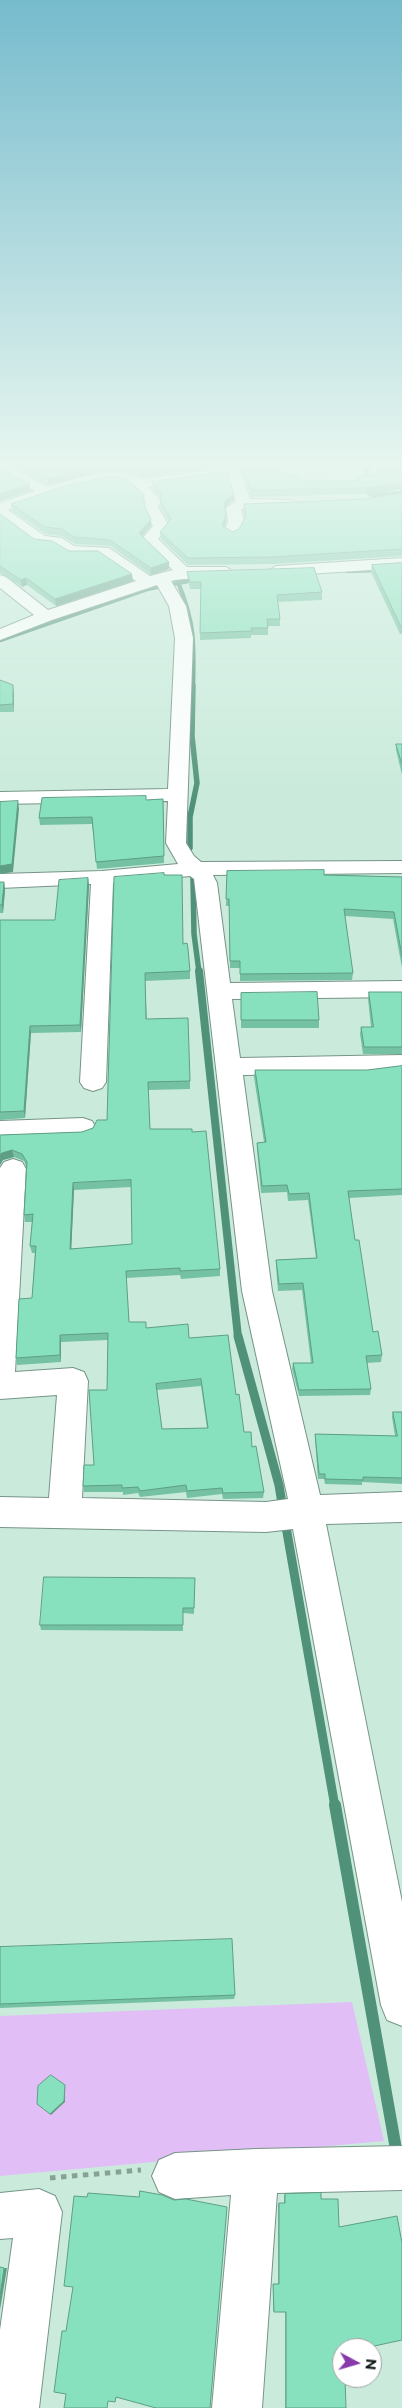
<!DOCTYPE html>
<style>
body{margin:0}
#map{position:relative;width:402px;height:2408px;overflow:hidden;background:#caebdc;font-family:Montserrat,sans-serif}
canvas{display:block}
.north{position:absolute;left:332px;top:2338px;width:50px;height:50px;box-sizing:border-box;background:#fff;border:1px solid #9fa3a2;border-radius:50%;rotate:96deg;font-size:14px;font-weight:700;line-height:20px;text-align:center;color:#0f1a16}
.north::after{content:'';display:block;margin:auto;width:18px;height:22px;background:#873aaa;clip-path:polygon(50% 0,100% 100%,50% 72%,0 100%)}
</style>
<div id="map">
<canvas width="402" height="2408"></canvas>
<div class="north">N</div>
</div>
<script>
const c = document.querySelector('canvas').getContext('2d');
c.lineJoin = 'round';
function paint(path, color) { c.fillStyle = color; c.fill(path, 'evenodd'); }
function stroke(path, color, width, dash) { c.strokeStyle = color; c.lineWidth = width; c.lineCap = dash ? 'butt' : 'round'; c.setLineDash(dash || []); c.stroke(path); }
const green = new Path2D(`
 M352,2002L384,2141L0,2176V2016Z`);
const streamFar4 = new Path2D(`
 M367,465V476L362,479L371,495L402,493
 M0,471L20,465
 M347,571L380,570
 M178,582C195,624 194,643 193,687
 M0,640L147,589L198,579`);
const streamFar3 = new Path2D(`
 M190,848V817L197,783L192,736L193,686
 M193,878L194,934L199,972`);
const streamFar2 = new Path2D(`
 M199,971L238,1337`);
const streamFar1 = new Path2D(`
 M238,1336L279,1485L283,1510
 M285,1521L335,1807`);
const stream = new Path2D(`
 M335,1805L397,2155`);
const path = new Path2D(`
 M50,2178L141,2170`);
const minor = new Path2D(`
 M0,465H8L48,487C75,479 115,463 141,479L233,467L240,471L250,499L293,500L295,503L288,507L241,509L244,522L237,535L232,537L224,532L228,522L226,508L236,501L228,476L149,487L161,501L158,507L169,526L158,539L187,567H226L234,572C229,579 184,577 171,581L186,606L193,638L186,843L194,856L201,862L402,861V873L213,875L217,883L230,983L402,981V997L232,999L240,1058L402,1055V1073L243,1075L272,1291L320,1495L402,1492V1522L326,1524L402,1902V2026L387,2020L381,2005L293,1529L266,1532L0,1527V1497L49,1498L57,1395L0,1399V1168L4,1162L13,1159L22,1162L26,1169L15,1372L73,1368L84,1372L88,1381L82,1498L266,1502L288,1499L242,1291L194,879L190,876L113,883L106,1082L102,1088L93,1091L84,1088L80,1082L91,884L0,888V874L102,871L178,864L166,843L168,801L0,804V792L168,789L175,638L169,606L157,585L52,620L0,640V629L34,615L0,588V575L6,577L48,610L136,581L99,556H70L53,546L36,544L0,518V503L35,491L0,472ZM112,481L128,484L146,501L144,507L153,526L141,540L173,570L150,576L109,548L74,546L62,538L45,536L8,510L68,490Z
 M402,558V568L276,576L268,571L276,566Z
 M83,1118L92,1121L96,1128L92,1135L83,1138L0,1141V1121Z
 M402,2146V2190L277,2193L262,2408H212L231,2195L175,2199L159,2192L152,2176L159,2160L175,2153L256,2149Z
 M39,2189L55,2196L62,2212L39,2408H0V2330L13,2238L0,2239V2193Z`);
const wall = new Path2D(`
 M11,465H279L283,476L300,480L357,481V476H380L375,465H402V490V489L366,494L251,497L242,470L233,465L141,477L131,473L107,471L48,485Z
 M152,482L234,500L225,507L226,522L224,527L233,532L239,529L245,518L243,511L244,504L367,499L402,493V556L272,564L188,565L161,539L160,532L169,522L160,507L161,498L153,488Z
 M144,502L143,504L151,526L142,536L169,562V569L151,575L110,546L75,544L62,536L46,534L12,511L11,504Z
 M0,514L34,539L69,551L133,581L56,606L27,585L22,587L1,573L0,574Z
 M402,563V634H400L371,572L372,565Z
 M187,572L322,592V600L278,602L280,619V626H268V635H251V638L200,640L201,589H190L188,579Z
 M0,680L14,693V712H0Z
 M396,744H402V775L396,750Z
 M163,799L164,863L97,869L92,824L40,825L39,818L146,800Z
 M227,871L402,877V968L393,919L345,916L353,973L352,980L240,981V968H230L229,906H226Z
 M164,875L183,944L190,971V979L145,981L147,1019L190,1081V1089L148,1090L150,1129L192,1132L220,1269V1276L181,1279L180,1275L126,1278L129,1322L147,1328L189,1338L236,1395L244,1432L252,1447L264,1492L263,1498L223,1499L222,1494L187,1498L186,1492L140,1497L138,1493L123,1495V1492H84L83,1486L94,1465L107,1390L108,1340L61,1342V1362L17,1365L16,1358L32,1298L35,1253H32L30,1246L32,1222H25L24,1215L26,1166L24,1161L14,1157L3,1160L0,1165V1135L82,1132L93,1128L107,1120ZM131,1187L132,1244L71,1249L74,1190ZM201,1386L207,1428L162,1429L157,1390Z
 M88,878L89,886L81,1032L31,1033L25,1118L0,1120V920H55Z
 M0,882H4L5,890L3,913H0Z
 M369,992H402V1054H363L360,1034L361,1027H371L368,999Z
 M241,993L319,1020V1028H241Z
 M402,1066V1195L349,1198L355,1240L373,1332L382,1355L381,1362L367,1363L371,1389L370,1395L299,1396L292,1369L293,1363H311L302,1290L278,1291L276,1266V1260L316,1258L308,1200L288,1201L287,1192L261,1193L257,1149V1143L264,1142L254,1077L255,1070H367Z
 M393,1412H402V1484L362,1482V1485L325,1484L324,1479H318L315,1439V1434L395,1436L392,1417Z
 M195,1578L194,1614L183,1613V1631L41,1630L40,1625Z
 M0,1947L235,1995L234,1999L0,2008Z
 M285,2194L321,2199L342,2348L346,2408H285V2312L273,2311V2284H278V2204L279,2203H284V2195Z`);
const shadedWall = new Path2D(`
 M104,465H107V471L48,485V478Z
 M186,465H233L141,477V471Z
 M402,483V489L366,494V488Z
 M30,484V491L0,501V494Z
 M234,494V500L224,508V502Z
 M226,515V522L222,533V526Z
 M151,519V526L139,540V533Z
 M169,562V569L151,575V568Z
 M132,574L133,581L56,606L55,599Z
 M26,578L27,585L22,587L21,580Z
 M13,685L14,693V712L13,704Z
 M18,801L19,809L13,872L0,874V866Z
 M88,878L89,886L81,1032L80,1025Z
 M4,882L5,890L3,913L2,905Z
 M30,1026L31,1033L25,1118L24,1111Z
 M12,1150L14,1157L3,1160L0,1165V1155L2,1153Z
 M73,1183L74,1190L71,1256L70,1249Z
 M60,1335L61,1342V1362L60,1355Z
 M65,2085V2102L51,2115L50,2114Z
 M4,2268H7L0,2310V2296Z`);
const building = new Path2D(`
 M23,465H104L48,478Z
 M115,465H186L141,471L131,466Z
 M242,465H279L283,476H299L300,480L359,481L357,476L384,475L378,465H402V483L366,488L252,490Z
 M0,468L30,484L0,494Z
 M227,472L234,494L224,502L226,515L222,526L233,532L239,529L246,516L244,504L367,499L402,493V549L272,557L188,558L160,532L171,519L160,500L162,493L152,482Z
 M112,476L127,479L144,495L142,501L151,519L139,533L169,562L151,568L110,540L74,537L62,529L45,527L11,504L68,485Z
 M0,514L34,539L52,541L69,551H98L132,574L55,599L26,578L21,580L0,566Z
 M402,563V627H401L372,565Z
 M314,568L322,592L277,595L280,619H267L268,628H251L252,631L200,633L201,582H190L187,572Z
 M0,680L13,685V704L0,705Z
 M396,744H402V764Z
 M146,796V800L163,799L164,856L96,862L92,817L39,818L42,798Z
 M18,801L12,864L0,866V802Z
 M324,870V875L402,877V956L394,912L344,909L353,973L240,974V961H230L229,899H226L227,871Z
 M164,873V875H182L183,944L187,943L188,949L190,971L145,973L146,1019L188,1018L190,1081L148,1082L150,1129H192V1132L206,1131L220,1269L180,1271V1268L126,1271L129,1322H146V1328L188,1324L189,1338L228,1335L236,1395L239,1394L244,1432H251L252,1447L256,1446L264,1492L223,1493L222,1488L187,1491L186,1485L140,1491L138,1487L122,1488V1485L83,1486L84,1465H94L89,1390H107L108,1333L60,1335V1355L16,1358L19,1299L32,1298L36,1246H30L33,1214L24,1215L27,1162L22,1154L12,1150L2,1153L0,1155V1135L82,1132L93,1128L97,1120H107L114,877ZM131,1180L132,1244L70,1249L73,1183ZM201,1379L208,1428L162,1429L156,1384Z
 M88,878L80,1025L30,1026L24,1111L0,1112V920H55L59,880Z
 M0,882H4L2,905H0Z
 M317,992L319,1020H241V993Z
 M369,992H402V1047H364L361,1027H373Z
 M402,1066V1189L348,1191L355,1240H359L373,1332L378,1331L382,1355L366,1356L371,1389L299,1390L293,1363H313L303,1283L279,1284L276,1260L317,1258L309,1193L289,1194L287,1185L262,1186L257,1143L266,1142L255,1070H367Z
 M393,1412H402V1478L363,1477V1480L325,1479V1474H319L315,1434L397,1436Z
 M44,1577L195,1578L194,1608H183V1625H40Z
 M232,1939L235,1995L0,2004V1947Z
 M51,2075L65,2085L64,2101L50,2114L37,2104L38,2086Z
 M140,2191L162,2195L174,2200L186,2199L227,2207L210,2408H156L116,2397L115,2402L108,2401L107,2408H64L66,2394L54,2392L62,2331H66L73,2287L64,2286L74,2196L87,2197L88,2193L139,2197Z
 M321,2193V2199H338L339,2227L397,2216L402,2243V2340L365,2348H342V2378H345L346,2408H286V2312H274L273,2284H279V2203H285V2194Z
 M0,2267L4,2268L0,2296Z`);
paint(green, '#e2bef6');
stroke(streamFar4, '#509279', 4.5);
stroke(streamFar3, '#509279', 5.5);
stroke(streamFar2, '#509279', 8);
stroke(streamFar1, '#509279', 9);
stroke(stream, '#509279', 12);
stroke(minor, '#769487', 2);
stroke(path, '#88a196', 5, [5.5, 5.5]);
paint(minor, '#fff');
paint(wall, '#74c2a3');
paint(shadedWall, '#5e9e85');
paint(building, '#87e1be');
stroke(building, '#5e9e85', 1);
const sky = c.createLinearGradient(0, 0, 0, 802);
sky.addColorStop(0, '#76bbcd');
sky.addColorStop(0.58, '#e7f6ef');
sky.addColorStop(1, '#e7f6ef00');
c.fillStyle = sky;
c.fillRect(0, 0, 402, 802);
</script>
